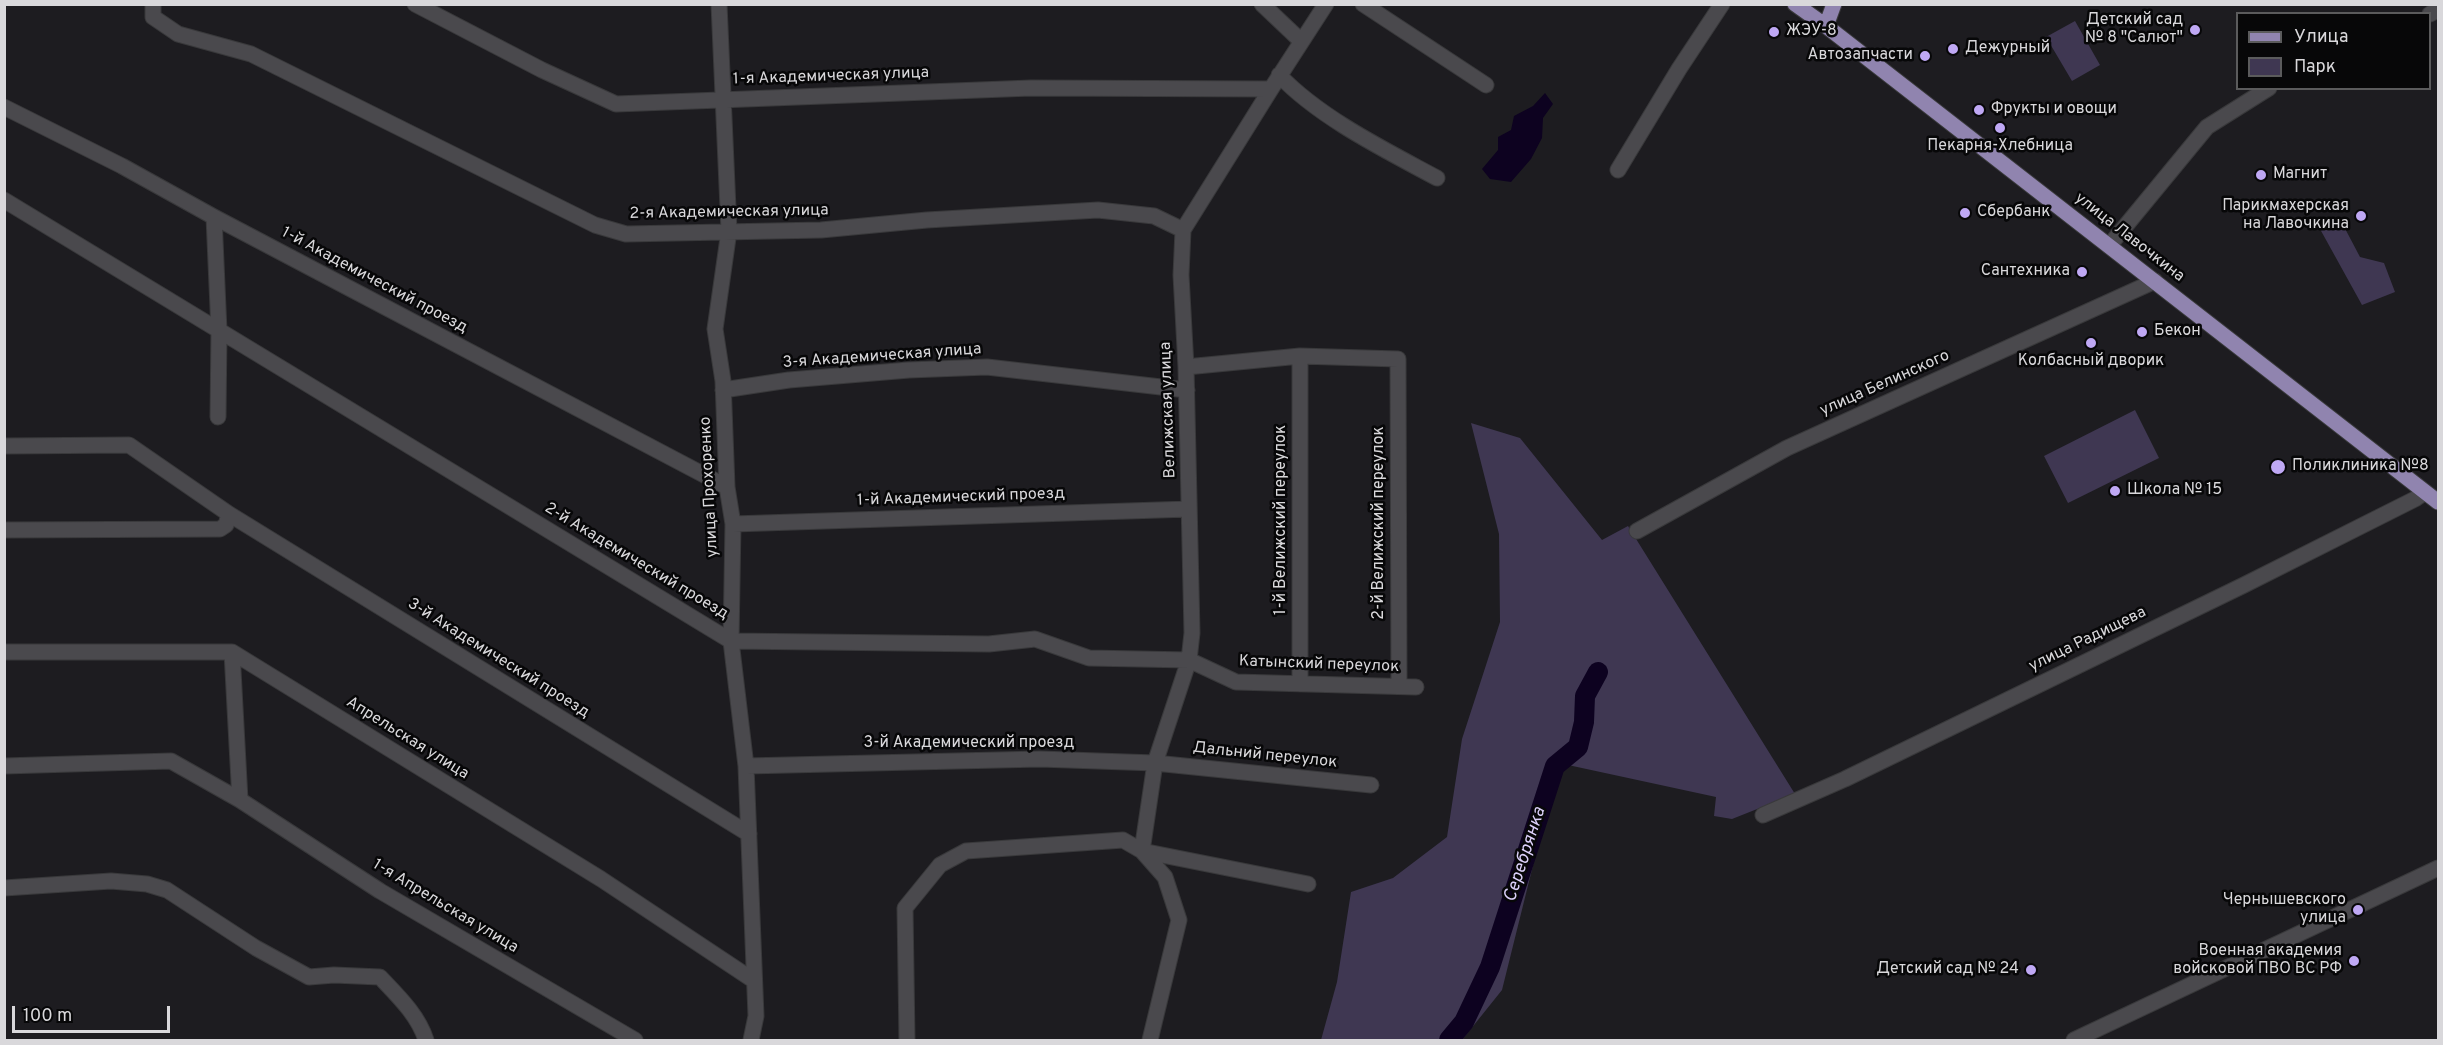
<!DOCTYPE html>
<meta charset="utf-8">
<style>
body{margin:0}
#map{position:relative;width:2443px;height:1045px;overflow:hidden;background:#1d1c20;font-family:Overpass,sans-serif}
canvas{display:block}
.frame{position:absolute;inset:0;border:6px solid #d9d8db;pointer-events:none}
.legend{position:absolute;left:2236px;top:12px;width:195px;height:78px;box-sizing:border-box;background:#070708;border:2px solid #5b5b5c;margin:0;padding:8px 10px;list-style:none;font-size:18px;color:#d9d8db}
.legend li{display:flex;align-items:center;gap:12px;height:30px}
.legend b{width:30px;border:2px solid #5b5b5c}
.scale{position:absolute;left:12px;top:1006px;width:158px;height:27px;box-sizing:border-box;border:3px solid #d9d8db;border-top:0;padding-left:8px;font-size:18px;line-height:21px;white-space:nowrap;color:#d9d8db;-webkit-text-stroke:4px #070708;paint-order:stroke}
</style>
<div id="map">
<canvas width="2443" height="1045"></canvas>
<div class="frame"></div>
<ul class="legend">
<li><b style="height:8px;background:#9084af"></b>Улица</li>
<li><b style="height:16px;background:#3f3752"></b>Парк</li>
</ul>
<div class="scale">100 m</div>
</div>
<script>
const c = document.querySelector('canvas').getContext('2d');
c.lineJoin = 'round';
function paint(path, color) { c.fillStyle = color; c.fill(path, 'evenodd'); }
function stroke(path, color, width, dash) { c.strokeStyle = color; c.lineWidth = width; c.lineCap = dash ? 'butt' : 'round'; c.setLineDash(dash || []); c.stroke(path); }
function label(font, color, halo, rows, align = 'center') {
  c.font = font + ' Overpass,sans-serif'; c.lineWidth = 5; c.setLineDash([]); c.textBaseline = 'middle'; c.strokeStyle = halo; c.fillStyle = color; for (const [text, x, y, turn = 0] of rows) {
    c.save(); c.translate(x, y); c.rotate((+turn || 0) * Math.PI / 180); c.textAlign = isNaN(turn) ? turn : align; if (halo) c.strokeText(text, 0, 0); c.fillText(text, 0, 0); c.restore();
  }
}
const green = new Path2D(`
 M2075,21L2100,65L2072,81L2046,37Z
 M2340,219L2360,257L2384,263L2395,292L2362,305L2320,229Z
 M2135,410L2159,458L2068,503L2044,456Z
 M1471,423L1520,438L1602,540L1628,526L1795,794L1732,819L1714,816L1716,797L1568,765L1553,785L1502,990L1462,1040H1321L1337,982L1351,892L1393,878L1447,837L1462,739L1500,622L1499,534Z`);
const water = new Path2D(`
 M1545,93L1553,104L1543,118L1542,138L1531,159L1511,182L1490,179L1482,169L1498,150V137L1511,130L1514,116L1533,106Z`);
const river = new Path2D(`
 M1449,1040L1464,1022L1490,967L1555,766L1578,747L1584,722L1585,696L1598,672`);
const minor = new Path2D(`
 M153,4V17L178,34L251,54L595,225L626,234L821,230L927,220L1098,210L1154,216L1183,230
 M415,4L542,70L616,104L1031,88L1271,89
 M719,4L729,231L715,329L723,381L727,487L733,524L731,641L746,766L756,1016L751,1040
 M1262,4L1301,41
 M1363,4L1486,85
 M2430,14L2438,10
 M1279,75C1320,118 1385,150 1437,178
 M4,107L122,166L214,217L727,487
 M1618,170L1679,69L1722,4
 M4,200L731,641L989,644L1035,639L1089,658L1189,660L1236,682L1416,687
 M214,217L219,331L218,417
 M2109,246L2207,127L2269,88
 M1186,367L1300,356L1398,359L1399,686
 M723,390L789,380L909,370L987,367L1187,390
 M4,446L129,445L229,514L749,834
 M733,524L1189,509
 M4,530L220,529L226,525L229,514
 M1637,531L1787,448L2155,281
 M4,652H232L601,879L753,980
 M232,652L240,800L380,891L635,1040
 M1300,684V356
 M4,766L171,761L240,800
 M746,766L1040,759L1155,763L1371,785
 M1763,815L1845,779L2244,585L2415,499L2425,492
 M4,888L111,881L147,884L167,890L256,948L309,977L334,975L380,977C398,996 418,1015 426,1040
 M907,1040L905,908L940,865L966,851L1123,840L1142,851L1308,884
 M1150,1040L1179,920L1165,877L1142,851L1155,763L1189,660L1192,633L1186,367L1181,275L1183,230L1271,89L1326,4
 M2074,1040L2438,868`);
const major = new Path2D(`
 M1795,4L1826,26L2438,502
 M1826,26L1834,4`);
const markers = [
 [2195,30,6,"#bfa8f4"],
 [1774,32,6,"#bfa8f4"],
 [1953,49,6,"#bfa8f4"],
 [1925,56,6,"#bfa8f4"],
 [1979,110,6,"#bfa8f4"],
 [2000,128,6,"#bfa8f4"],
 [2261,175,6,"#bfa8f4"],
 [1965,213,6,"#bfa8f4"],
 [2361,216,6,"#bfa8f4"],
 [2082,272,6,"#bfa8f4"],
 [2142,332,6,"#bfa8f4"],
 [2091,343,6,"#bfa8f4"],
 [2278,467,8,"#bfa8f4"],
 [2115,491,6,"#bfa8f4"],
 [2358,910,6,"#bfa8f4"],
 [2354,961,6,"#bfa8f4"],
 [2031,970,6,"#bfa8f4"]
];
const poiNames = [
 ["Детский сад",2183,21,"right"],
 ["№ 8 \"Салют\"",2183,39,"right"],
 ["ЖЭУ-8",1786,32],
 ["Дежурный",1965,49],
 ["Автозапчасти",1913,56,"right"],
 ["Фрукты и овощи",1991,110],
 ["Пекарня-Хлебница",2000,147,"center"],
 ["Магнит",2273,175],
 ["Парикмахерская",2349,207,"right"],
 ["на Лавочкина",2349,225,"right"],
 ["Сбербанк",1977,213],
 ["Сантехника",2070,272,"right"],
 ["Бекон",2154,332],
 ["Колбасный дворик",2091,362,"center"],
 ["Поликлиника №8",2292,467],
 ["Школа № 15",2127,491],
 ["Чернышевского",2346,901,"right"],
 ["улица",2346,919,"right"],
 ["Военная академия",2342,952,"right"],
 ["войсковой ПВО ВС РФ",2342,970,"right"],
 ["Детский сад № 24",2019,970,"right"]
];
const streetNames = [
 ["1-я Академическая улица",831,77,-2],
 ["2-я Академическая улица",729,213,-1],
 ["улица Лавочкина",2129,238,38],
 ["1-й Академический проезд",374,281,28],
 ["3-я Академическая улица",882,357,-4],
 ["улица Белинского",1885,384,-24],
 ["Велижская улица",1169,410,-92],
 ["улица Прохоренко",710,487,-93],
 ["1-й Академический проезд",961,498,-2],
 ["1-й Велижский переулок",1282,520,-90],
 ["2-й Велижский переулок",1380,523,-90],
 ["2-й Академический проезд",636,562,31],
 ["улица Радищева",2088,640,-26],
 ["3-й Академический проезд",498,659,32],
 ["Катынский переулок",1319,665,2],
 ["Апрельская улица",407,739,32],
 ["3-й Академический проезд",969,744],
 ["Дальний переулок",1265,756,6],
 ["1-я Апрельская улица",445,907,31]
];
const waterNames = [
 ["Серебрянка",1526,855,-72]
];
paint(green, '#3f3752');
paint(water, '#0d0220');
stroke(river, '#0d0220', 20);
stroke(minor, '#39393b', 17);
stroke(major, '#39393b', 17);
stroke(minor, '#4a494d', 15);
stroke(major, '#9084af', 15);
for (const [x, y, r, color] of markers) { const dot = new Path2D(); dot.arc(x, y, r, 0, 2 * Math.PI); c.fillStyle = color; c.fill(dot); stroke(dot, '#070708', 2); }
label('16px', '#d9d8db', '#070708', poiNames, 'left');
label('16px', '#d9d8db', '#070708', streetNames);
label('italic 18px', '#dbd0f9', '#070708', waterNames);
</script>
